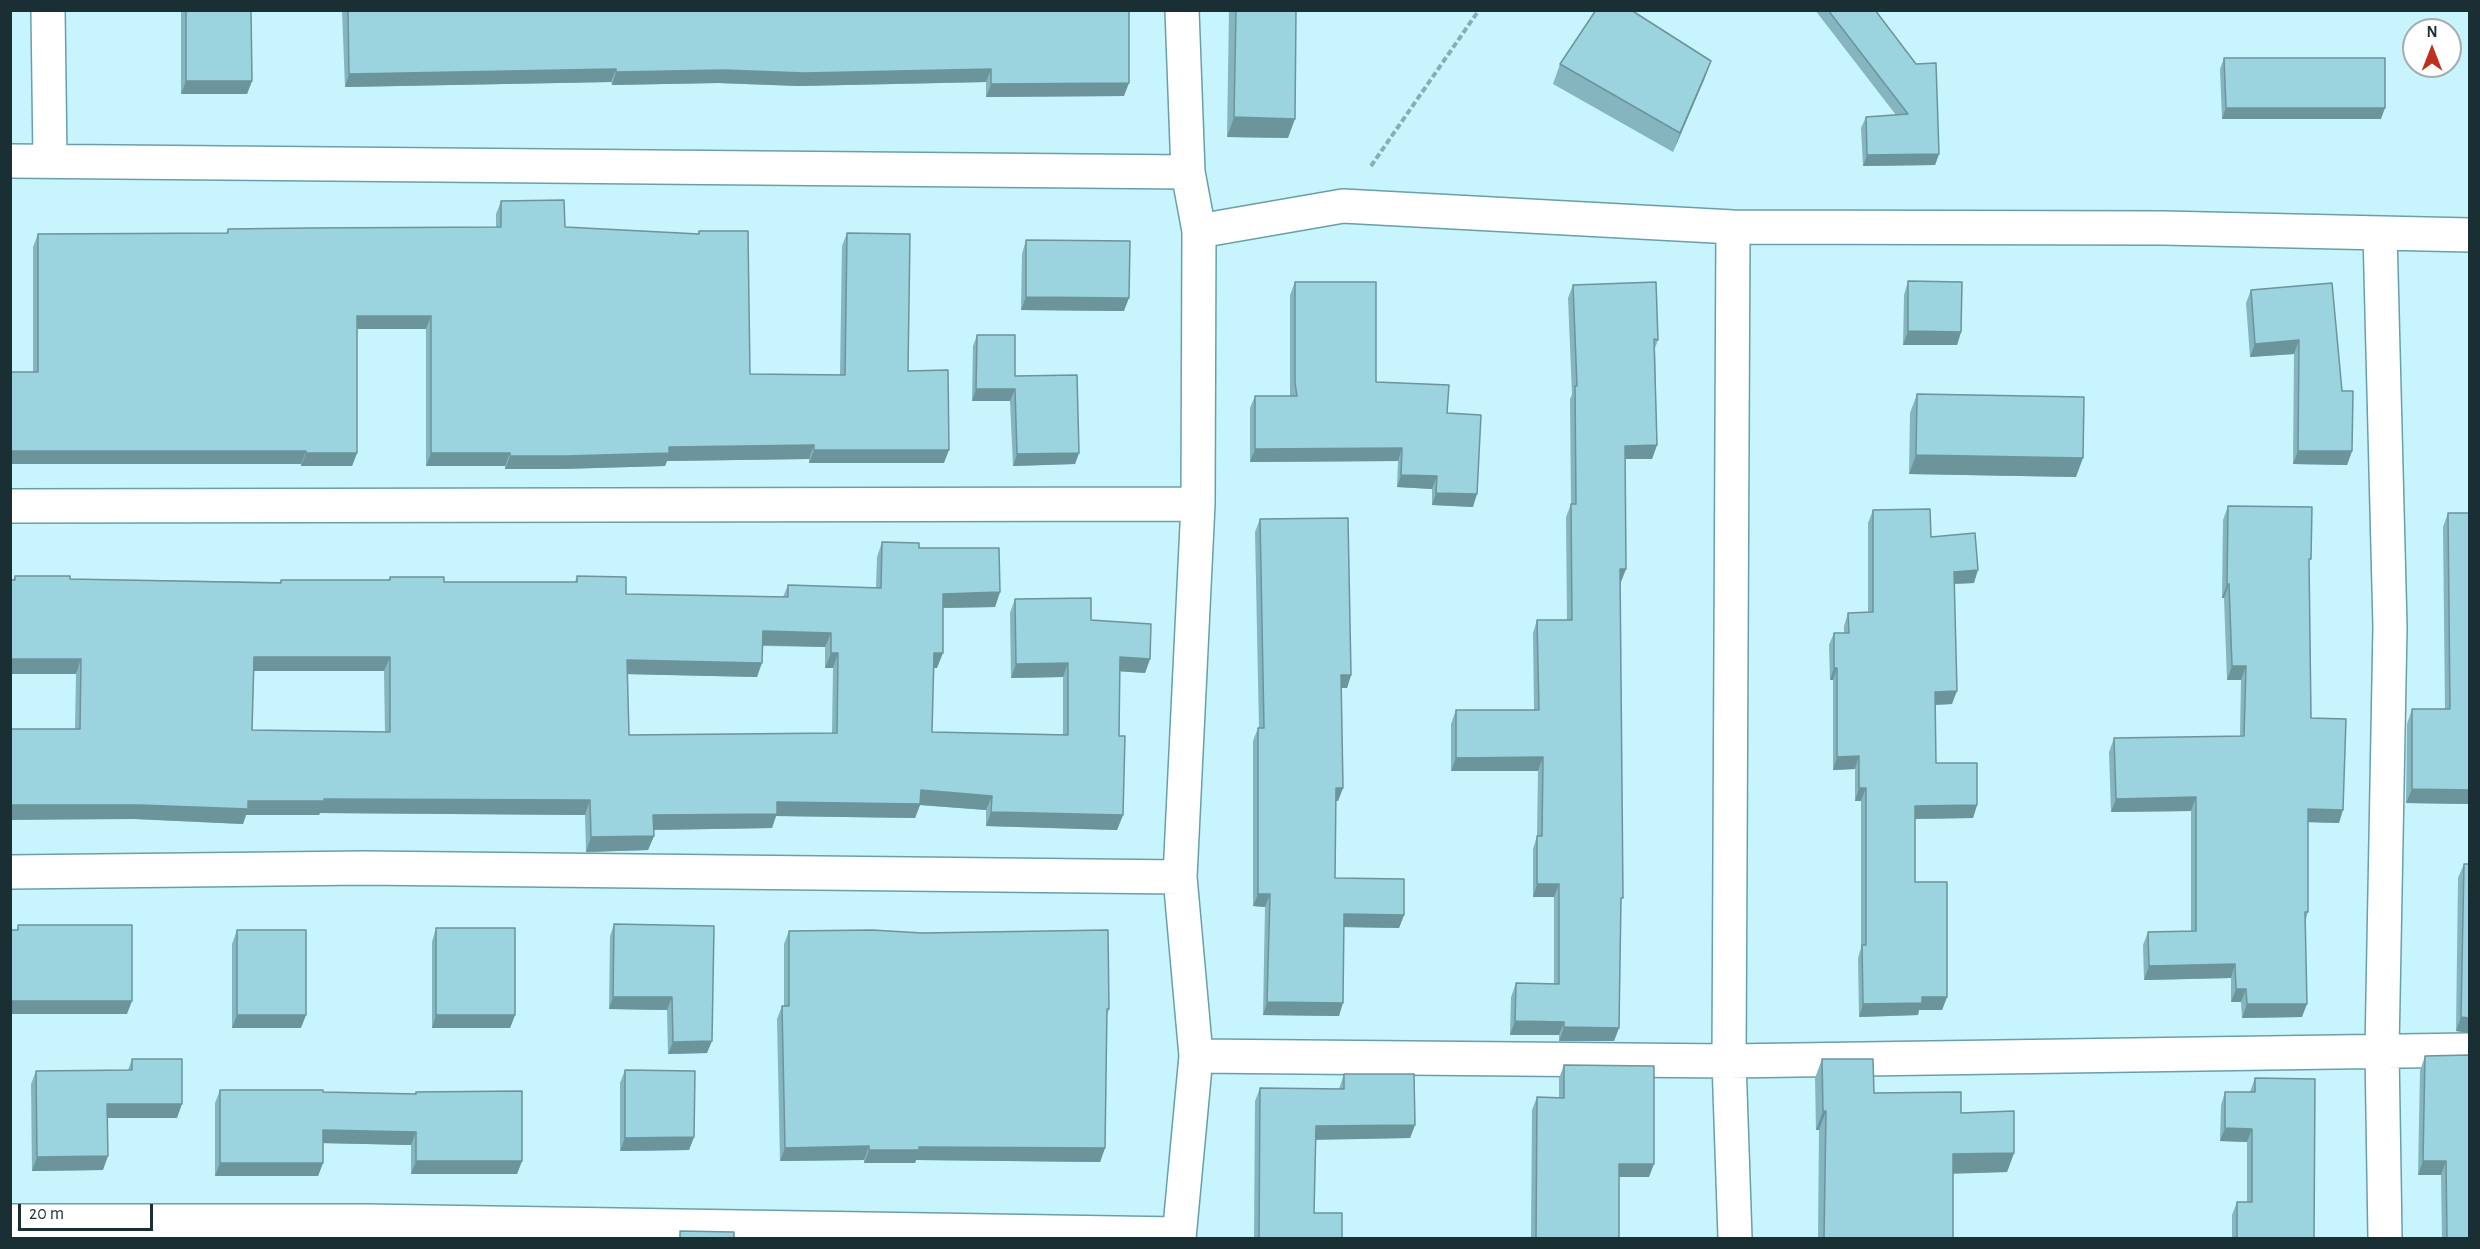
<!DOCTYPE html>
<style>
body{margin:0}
#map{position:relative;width:2480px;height:1249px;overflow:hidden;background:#c7f4fd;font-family:"Alegreya Sans",sans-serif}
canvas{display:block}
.frame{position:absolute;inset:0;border:12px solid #192f34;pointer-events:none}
.north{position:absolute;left:2402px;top:18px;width:60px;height:60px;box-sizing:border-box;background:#fff;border:2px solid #a3acae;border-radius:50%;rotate:0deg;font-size:16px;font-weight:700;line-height:24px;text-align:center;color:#192f34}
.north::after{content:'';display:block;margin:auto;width:21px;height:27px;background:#bd301d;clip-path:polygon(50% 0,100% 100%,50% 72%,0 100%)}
.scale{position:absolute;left:18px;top:1204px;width:135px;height:27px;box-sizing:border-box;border:3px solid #192f34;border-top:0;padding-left:8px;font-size:18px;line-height:21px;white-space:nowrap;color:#192f34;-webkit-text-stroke:4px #fff;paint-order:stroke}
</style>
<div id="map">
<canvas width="2480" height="1249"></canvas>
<div class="frame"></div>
<div class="north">N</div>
<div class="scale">20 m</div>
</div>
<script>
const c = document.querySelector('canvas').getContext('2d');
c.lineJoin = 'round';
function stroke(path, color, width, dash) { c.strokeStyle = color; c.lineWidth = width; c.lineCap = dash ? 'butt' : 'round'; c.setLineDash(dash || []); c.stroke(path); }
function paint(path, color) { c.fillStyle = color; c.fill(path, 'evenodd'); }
const path = new Path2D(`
 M1371,166L1479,10`);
const street = new Path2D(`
 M48,10L50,161
 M10,161L1188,172
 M1733,227L1729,1061L1735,1238
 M1199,231L1343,206L1733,227L2163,228L2470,235
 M2380,233L2390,627L2382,1050L2385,1238
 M10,506L1198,504
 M10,872L364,868L1180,877
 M1196,1056L1729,1061L2470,1050
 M10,1221H366L1179,1234
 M1179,1238L1196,1056L1180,877L1198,504L1199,231L1188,172L1182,10`);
const wall = new Path2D(`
 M181,10H251L252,81L247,94H181Z
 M342,10H1129L1124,96L986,97V82L799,86L718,83L612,85L611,82L345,87Z
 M1229,10H1296L1288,138L1227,137Z
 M1815,10H1875L1939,154L1935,165L1863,166L1861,128L1866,117L1896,115Z
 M2224,58L2381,119H2222L2220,69Z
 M1711,61L1704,80L1673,152L1553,84L1560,64Z
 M501,201L565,227L698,234L699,231L750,374L840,375L842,246L847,233L908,371L944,463H809V459L667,461L665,466L561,469H505V466H426V329H357V453L352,466H301V464H10L33,372V247L38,234L226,233L228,229L496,227V214Z
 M1026,240L1124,311L1021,310L1022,254Z
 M1908,281L1961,332L1957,345H1903L1904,295Z
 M1295,282L1376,382L1447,413L1473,507L1432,505V489L1397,487L1398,461L1250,462V408L1255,396H1290V295Z
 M2332,283L2342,391L2352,451L2347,465L2293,464L2294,354L2250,357L2246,303L2251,290Z
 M1573,285L1658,340L1655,348L1657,445L1652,459H1625L1626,569L1620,582L1621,905L1619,1028L1614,1041H1559V1035H1510L1511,997L1516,983L1554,984V897H1533V849L1537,836L1538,771H1451V724L1456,710H1534L1533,633L1537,620H1567L1566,517L1571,504L1570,399L1572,394L1568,298Z
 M977,335L1079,453L1075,464L1013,466L1010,401H972L973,346Z
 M1917,394L2076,477L1909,474L1910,413Z
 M2228,506L2309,565L2311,718L2339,823L2308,822V912L2306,919L2302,1017L2242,1018L2241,1002H2231V978L2144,980L2143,945L2148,932L2191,931V811L2111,812L2109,752L2114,738L2240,737L2241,680H2227L2224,598H2222L2223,520Z
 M1873,510L1931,537L1974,583L1954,584L1952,704L1935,705L1936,763L1977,805L1973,818L1915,819V882L1947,997L1942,1010H1919L1918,1015L1859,1017L1858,958L1861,948V801H1855V769L1833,770V680H1830L1829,645L1834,633H1844V626L1848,613H1868V523Z
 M2448,513L2469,804L2406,803L2407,724L2412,709H2445L2443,527Z
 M1260,519L1351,675L1347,688H1341L1343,788L1338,801H1336L1335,878L1404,915L1399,928L1344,927L1339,1016L1263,1015L1265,907L1253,906V741L1258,728H1259L1255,532Z
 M882,542L919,548L1000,592L995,607L943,608L937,668H933L932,732L1063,735V677L1011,678L1010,613L1015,599L1091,620L1150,659L1145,673L1120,671L1119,736L1123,815L1117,830L986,826V810L920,805L915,818L776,816L772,828L653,830L654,836L648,850L586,852L585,815L320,813L319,815H246L243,824L135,819L75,729L76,674H10L13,580L15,576L70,579L280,582L281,580H388L390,577L444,582H575L577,576L626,594L783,597L788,585L876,588L877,557ZM762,646L825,647V668H833L832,733L629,735L627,674L757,677ZM254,671H384L385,732L252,730Z
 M2464,864H2469V1033L2456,1031L2458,878Z
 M614,924L714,926L707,1053L668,1054L667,1010L609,1009L610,936Z
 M436,928L515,1015L510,1028H432V942Z
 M237,930L301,1028H232V944Z
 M789,931L1109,1009L1107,1015L1105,1148L1100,1162L916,1160L915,1163H864V1160L780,1161L777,1019L782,1006H784V944Z
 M2425,1056L2469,1239H2442L2441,1175H2418L2420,1071Z
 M132,1059L177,1118H107L103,1170L32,1171L31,1084L36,1071L128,1070Z
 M1822,1059L1874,1093L1961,1113L2014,1153L2007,1172L1953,1173V1239H1818L1819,1130H1816L1815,1078Z
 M1564,1065L1649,1177H1619V1239H1531L1532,1110L1537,1097H1559V1078Z
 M625,1070L694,1137L689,1150L620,1151V1083Z
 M1344,1074L1415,1125L1410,1138L1316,1139L1314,1213L1342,1239H1254L1255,1101L1260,1088L1339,1089Z
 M2255,1078L2314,1239H2232V1215L2237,1202H2247V1142L2220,1141L2221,1105L2225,1092H2250Z
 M220,1090L415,1094L416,1092L522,1161L517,1174H411V1145L323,1143V1163L318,1176H215V1103Z`);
const shadedWall = new Path2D(`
 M1711,61L1704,80L1673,152L1680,133Z
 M616,69L611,82L345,87L349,74Z
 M991,69L986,82L799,86L718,83L612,85L616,72L723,70Z
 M186,81H252L247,94H181Z
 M1129,83L1124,96L986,97L991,84Z
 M2226,108H2385L2381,119H2222Z
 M1234,117L1295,119L1288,138L1227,137Z
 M1939,154L1935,165L1863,166L1867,155Z
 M1026,297L1129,298L1124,311L1021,310Z
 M357,316H431L426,329H352Z
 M1908,331L1961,332L1957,345H1903Z
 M2299,340L2294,354L2250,357L2255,344Z
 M976,389H1015L1010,401H972Z
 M814,445L809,459L667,461L665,466L561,469H505L510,456L669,447Z
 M1657,445L1652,459H1620L1625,446Z
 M1402,448L1398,461L1250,462L1255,449Z
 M814,450H949L944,463H809Z
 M10,451H306L301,464H10Z
 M2298,451H2352L2347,465L2293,464Z
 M306,453H357L352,466H301Z
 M431,453H510L505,466H426Z
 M1079,453L1075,464L1013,466L1017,454Z
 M1916,455L2083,458L2076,477L1909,474Z
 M1401,475L1437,476L1432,489L1397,487Z
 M1436,493L1477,494L1473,507L1432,505Z
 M1620,569H1626L1621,582H1615Z
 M1978,570L1974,583L1949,584L1954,572Z
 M2227,584H2229L2224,598H2222Z
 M1000,592L995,607L937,608L943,594Z
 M763,631L831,633L825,647L758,645Z
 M831,653H838L833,668H825Z
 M934,653H943L937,668H928Z
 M254,657H390L384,671H249Z
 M1120,657L1150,659L1145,673L1115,671Z
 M10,659H81L76,674H10Z
 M627,660L762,663L757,677L622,674Z
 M1068,663L1063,677L1011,678L1016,664Z
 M2232,666H2246L2241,680H2227Z
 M1834,668H1837L1833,680H1830Z
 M1341,675H1351L1347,688H1337Z
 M1957,691L1952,704L1930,705L1935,692Z
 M1859,756L1855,769L1833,770L1837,757Z
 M1543,757L1538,771H1451L1456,758Z
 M1336,788H1343L1338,801H1331Z
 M1859,788H1866L1861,801H1855Z
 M2412,789L2469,790V804L2406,803Z
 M921,790L992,796L986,810L920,805L915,818L776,816L772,828L648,830L653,815L777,802Z
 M2196,797L2191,811L2111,812L2116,799Z
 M324,799L590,800L585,815L320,813L319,815H246L243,824L135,819L10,820V805Z
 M1977,805L1973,818L1910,819L1915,806Z
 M2308,809L2343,810L2339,823L2303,822Z
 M991,812L1123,815L1117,830L986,826Z
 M654,836L648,850L586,852L591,837Z
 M1537,884H1559L1554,897H1533Z
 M1258,894H1270L1265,907L1253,906Z
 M1344,914L1404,915L1399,928L1340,927Z
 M2235,964L2231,978L2144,980L2149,966Z
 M2236,989H2246L2241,1002H2231Z
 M613,997H672L667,1010L609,1009Z
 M1922,997H1947L1942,1010H1919L1918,1015L1859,1017L1863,1004Z
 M10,1001H132L127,1014H10Z
 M1267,1002L1343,1003L1339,1016L1263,1015Z
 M2247,1004H2307L2302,1017L2242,1018Z
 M237,1015H306L301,1028H232Z
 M436,1015H515L510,1028H432Z
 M2461,1017L2469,1018V1033L2456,1031Z
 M1515,1021L1564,1022L1559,1035H1510Z
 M1564,1027L1619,1028L1614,1041H1559Z
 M712,1041L707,1053L668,1054L673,1042Z
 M107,1104H182L177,1118H102Z
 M1823,1111H1826L1819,1130H1816Z
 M1415,1125L1410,1138L1311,1140L1316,1126Z
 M2225,1128L2252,1129L2247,1142L2220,1141Z
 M323,1130L416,1132L411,1145L318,1143Z
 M694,1137L689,1150L620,1151L625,1138Z
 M869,1146L864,1160L780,1161L785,1148Z
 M919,1147L1105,1148L1100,1162L916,1160L915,1163H864L869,1150Z
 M2014,1153L2007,1172L1946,1174L1953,1154Z
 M108,1156L103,1170L32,1171L37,1157Z
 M416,1161H522L517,1174H411Z
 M2423,1161H2446L2441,1175H2418Z
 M220,1163H323L318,1176H215Z
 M1619,1164H1654L1649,1177H1614Z`);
const building = new Path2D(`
 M186,10H251L252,81H186Z
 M348,10H1129V83L991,84V69L804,73L723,70L616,72V69L349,74Z
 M1236,10H1296L1295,119L1234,117Z
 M1596,10H1631L1711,61L1680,133L1560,64Z
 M1828,10H1875L1916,64L1936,63L1939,154L1867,155L1866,117L1908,114Z
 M2224,58H2385V108H2226Z
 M564,200L565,227L699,234V231H748L750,374L845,375L847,233L910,234L908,371L948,370L949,450H814V445L669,447V453L566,456H510V453H431V316H357V453H306V451H10V372H38V234L228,233V229L310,228L501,227V201Z
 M1026,240L1130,241L1129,298L1026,297Z
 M1908,281L1962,282L1961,332L1908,331Z
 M1295,282H1376V382L1449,385L1447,413L1481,415L1477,494L1436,493L1437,476L1401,475L1402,448L1255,449V396H1297L1295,383Z
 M1656,282L1658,340L1654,339L1657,445L1625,446L1626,569H1620L1623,898H1621L1619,1028L1564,1027V1022L1515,1021L1516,983L1559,984V884H1537V836H1542L1543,757L1456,758V710H1539L1537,620H1572L1571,504H1576L1575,386H1577L1573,285Z
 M2332,283L2342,391H2353L2352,451H2298L2299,340L2255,344L2251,290Z
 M977,335H1015V376L1077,375L1079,453L1017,454L1015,389H976Z
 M1917,394L2084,397L2083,458L1916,455Z
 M2228,506L2312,507L2311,559H2309L2311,718L2346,719L2343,810L2308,809V912H2305L2307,1004H2247L2246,989H2236L2235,964L2149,966L2148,932L2196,931V797L2116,799L2114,738L2244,736L2246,666H2232L2229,584H2227Z
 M1930,509L1931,537L1975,533L1978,570L1954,572L1957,691L1935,692L1936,763H1977V805L1915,806V882H1947V997H1922V1003L1863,1004L1862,945H1866V788H1859V756L1837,757V668H1834V633H1849L1848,613L1873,612V510Z
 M2448,513H2469V790L2412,789V709H2450Z
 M1348,518L1351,675H1341L1343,788H1336L1335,878L1404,879V915L1344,914L1343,1003L1267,1002L1270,894H1258V728H1264L1260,519Z
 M882,542L919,543V548H999L1000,592L943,594V653H934L932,732L1068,735V663L1016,664L1015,599L1091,598V620L1151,624L1150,659L1120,657L1119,736H1125L1123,815L991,812L992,796L921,790L920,804L777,802V814L653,815L654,836L591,837L590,800L324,799V801H248V809L140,805H10V729H80L81,659H10V580H15V576H70V579L281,583V580H390V577H444V582H577V576L626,577V594L788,597V585L881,588ZM763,631L831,633V653H838L837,733L629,735L627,660L762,663ZM254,657H390V732L252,730Z
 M2464,864H2469V1018L2461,1017Z
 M614,924L714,926L712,1041L673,1042L672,997H613Z
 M18,925H132V1001H10V930H18Z
 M436,928H515V1015H436Z
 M237,930H306V1015H237Z
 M872,930L922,933L1108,930L1109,1009H1107L1105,1148L919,1147V1150H869V1146L785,1148L782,1006H789V931Z
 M2469,1055V1239H2447L2446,1161H2423L2425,1056Z
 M132,1059H182V1104H107L108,1156L37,1157L36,1071L132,1070Z
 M1822,1059H1873L1874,1093L1961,1092V1113L2014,1111V1153L1953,1154V1239H1824L1826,1111H1823Z
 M1564,1065L1654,1066V1164H1619V1239H1536L1537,1097L1564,1098Z
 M625,1070L695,1071L694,1137L625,1138Z
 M1344,1074H1414L1415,1125L1316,1126L1314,1213H1342V1239H1259L1260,1088L1344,1089Z
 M2255,1078L2315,1079L2314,1239H2237V1202H2252V1129L2225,1128V1092H2255Z
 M220,1090H323V1092L416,1094V1092L522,1091V1161H416V1132L323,1130V1163H220Z
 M680,1231L734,1232V1239H680Z`);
stroke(street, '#699faa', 36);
stroke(path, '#89adb5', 4, [6, 3]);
stroke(street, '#fff', 33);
paint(wall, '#85b5bf');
paint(shadedWall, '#6c949b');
paint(building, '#9bd3de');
stroke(building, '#6c949b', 1.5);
</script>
